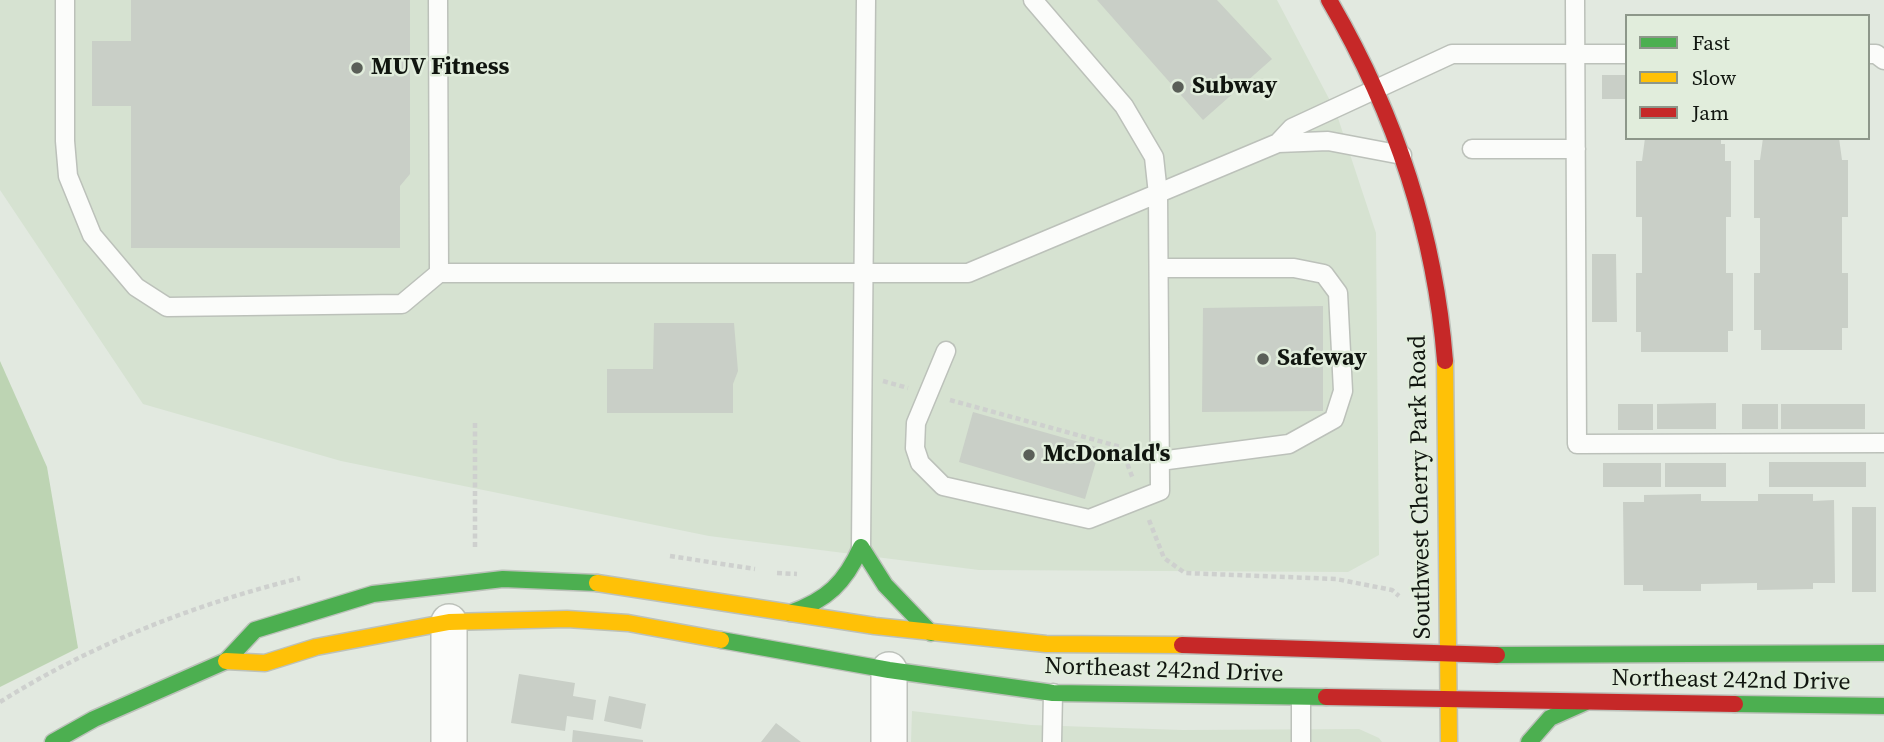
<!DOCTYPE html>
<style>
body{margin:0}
#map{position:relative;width:1884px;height:742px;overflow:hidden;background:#e2e9e0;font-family:"Source Serif 4",serif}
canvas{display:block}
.legend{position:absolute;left:1625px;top:14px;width:245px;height:126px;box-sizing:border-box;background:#e1eddc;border:2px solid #8d978a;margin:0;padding:9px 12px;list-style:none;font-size:21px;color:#10150f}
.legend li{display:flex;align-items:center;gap:14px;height:35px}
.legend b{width:35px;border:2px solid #8d978a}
</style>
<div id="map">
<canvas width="1884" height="742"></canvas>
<ul class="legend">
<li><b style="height:9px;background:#4caf50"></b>Fast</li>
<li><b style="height:9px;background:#ffc107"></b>Slow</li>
<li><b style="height:9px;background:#c62828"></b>Jam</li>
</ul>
</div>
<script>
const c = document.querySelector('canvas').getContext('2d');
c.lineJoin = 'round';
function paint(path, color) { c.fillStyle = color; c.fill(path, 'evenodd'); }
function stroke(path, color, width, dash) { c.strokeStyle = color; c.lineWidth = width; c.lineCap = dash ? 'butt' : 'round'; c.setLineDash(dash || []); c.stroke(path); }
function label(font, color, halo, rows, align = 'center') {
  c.font = font + ' "Source Serif 4",serif'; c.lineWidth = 5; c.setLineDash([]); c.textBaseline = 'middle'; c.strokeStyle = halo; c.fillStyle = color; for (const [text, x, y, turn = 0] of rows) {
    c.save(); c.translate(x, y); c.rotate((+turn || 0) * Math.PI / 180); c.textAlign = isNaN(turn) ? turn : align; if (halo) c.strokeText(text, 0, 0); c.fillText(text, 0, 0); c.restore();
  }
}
const built = new Path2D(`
 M0,0H1277L1336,112L1376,233L1379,555L1348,572L979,570L709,536L341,461L143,404L0,190Z
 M912,711L1031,725L1183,730L1359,729L1379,738L1382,742H911Z`);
const green = new Path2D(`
 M0,361L47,467L78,648L0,687Z`);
const building = new Path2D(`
 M131,0H410V174L400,186V248H131V106H92V41H131Z
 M1097,0H1217L1272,59L1203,120Z
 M1602,75H1627V99H1602Z
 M1645,138H1721V144H1725V161H1731V217H1726V273H1733V331H1728V352H1641V332H1636V273H1642V217H1636V161H1642Z
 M1763,138H1839L1842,160H1848V217H1842V273H1848V328H1842V350H1761V330H1754V273H1760V218H1754V160H1760Z
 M1592,254H1616L1617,322H1592Z
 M1323,306V411L1202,412L1203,308Z
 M654,323H734L738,371L733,384V413H607V369H653Z
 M1716,403V429H1657V404Z
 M1618,404H1653V430H1618Z
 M1742,404H1778V429H1742Z
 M1781,404H1865V429H1781Z
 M973,412L1100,448L1085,499L959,462Z
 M1769,462H1866V487H1769Z
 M1603,463H1661V487H1603Z
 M1665,463H1726V487H1665Z
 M1701,494V501H1758V494H1813V501L1834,500L1835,583H1813V589L1757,590V583L1701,584V591H1643V585H1624L1623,502H1644V495Z
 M1852,507H1876V592H1852Z
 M519,674L575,683L573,696L596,700L593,720L567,716L565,731L511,723Z
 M609,696L646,704L641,729L604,721Z
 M776,723L801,742H761Z
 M573,730L643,740V742H572Z`);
const path = new Path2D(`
 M883,381L908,388
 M950,400L1121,447L1133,479
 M475,423V549
 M1149,520L1164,558L1185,573L1336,579L1392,590L1399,596
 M670,556L755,569
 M777,573L797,574
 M0,702C92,644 196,604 300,578`);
const lane = new Path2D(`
 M65,0V141L68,176L92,235L136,287L167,307L402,304L439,273
 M438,0L439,273H968L1278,143L1328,141L1402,155
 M1575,0L1577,444L1884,443
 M1868,54H1876L1884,60
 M1278,143L1292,128L1452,54H1627
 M1472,149H1576
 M1159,268H1294L1324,274L1338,293L1343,391L1334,419L1289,444L1160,461
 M946,351L916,423L915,448L920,463L943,486L1089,519L1160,491L1158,194L1154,157L1124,106L1033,0
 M861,547L866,0
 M1301,698V742
 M1052,742L1053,693`);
const street = new Path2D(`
 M449,622V742
 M889,670V742`);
const fast = new Path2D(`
 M861,547L885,585L931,633
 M790,613C827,600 845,583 861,547
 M721,640L889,670L1053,693L1326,697
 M1497,655L1884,653
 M1735,704L1884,706
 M53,742L94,719L226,661L255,630L373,594L503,579L597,583
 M1529,742L1550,718L1586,702`);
const slow = new Path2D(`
 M1445,361L1449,742
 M597,583L875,626L1046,644L1182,645
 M226,661L265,663L316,647L449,622L567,619L628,623L721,640`);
const jam = new Path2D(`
 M1329,0C1394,111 1435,233 1445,361
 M1182,645L1497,655
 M1326,697L1735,704`);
const markers = [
 [357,68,7,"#5a5f58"],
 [1178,87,7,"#5a5f58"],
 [1263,359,7,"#5a5f58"],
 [1029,455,7,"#5a5f58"]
];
const poiNames = [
 ["MUV Fitness",371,68],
 ["Subway",1192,87],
 ["Safeway",1277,359],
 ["McDonald's",1043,455]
];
const streetNames = [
 ["Southwest Cherry Park Road",1421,487,-91],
 ["Northeast 242nd Drive",1164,671,2],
 ["Northeast 242nd Drive",1731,681,1]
];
paint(built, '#d6e2d1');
paint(green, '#bdd4b3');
paint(building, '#c9cfc7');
stroke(lane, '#bcc1ba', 21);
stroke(street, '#bcc1ba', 38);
stroke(fast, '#bcc1ba', 19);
stroke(slow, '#bcc1ba', 19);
stroke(jam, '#bcc1ba', 19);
stroke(path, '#ced0ce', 4.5, [5, 3.5]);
stroke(lane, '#fbfcfa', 18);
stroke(street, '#fbfcfa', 35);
stroke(fast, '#4caf50', 16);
stroke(slow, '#ffc107', 16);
stroke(jam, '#c62828', 16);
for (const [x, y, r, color] of markers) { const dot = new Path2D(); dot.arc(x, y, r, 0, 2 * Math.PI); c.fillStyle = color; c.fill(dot); stroke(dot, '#e1eddc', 2.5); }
label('bold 24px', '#10150f', '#e1eddc', poiNames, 'left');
label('24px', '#10150f', '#e1eddc', streetNames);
</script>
